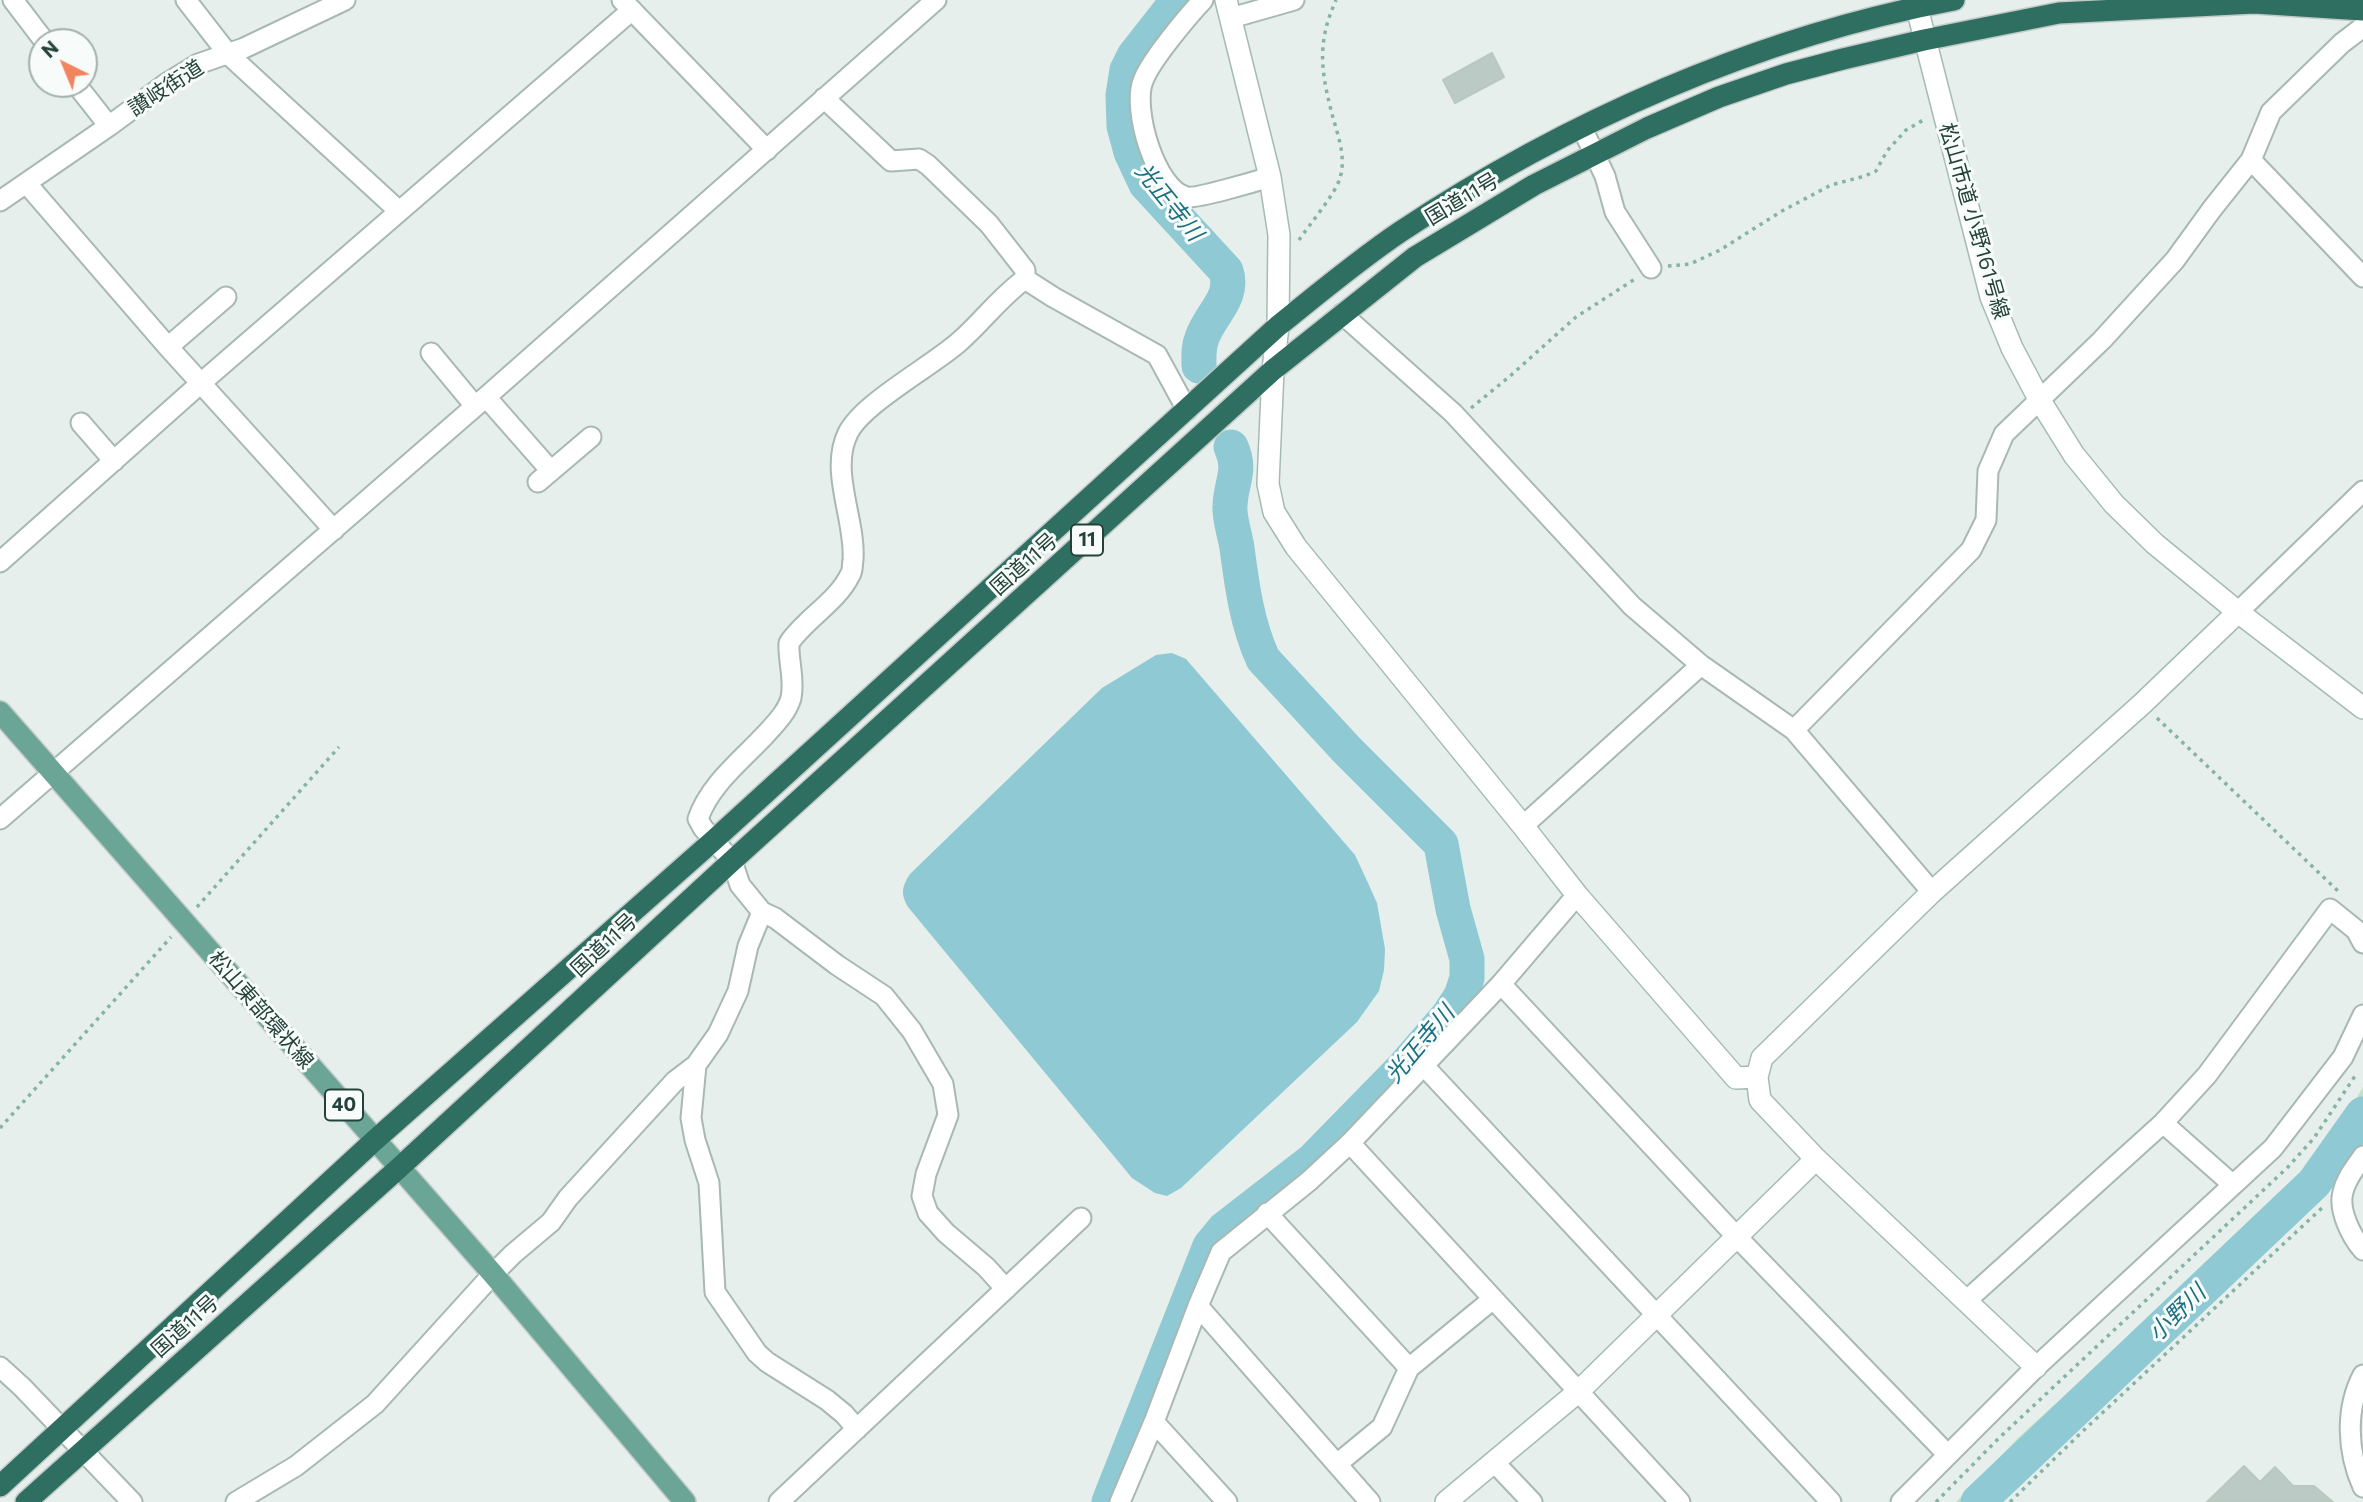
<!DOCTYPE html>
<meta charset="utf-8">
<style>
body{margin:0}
#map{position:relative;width:2363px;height:1502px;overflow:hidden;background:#e6efeb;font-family:Commissioner,sans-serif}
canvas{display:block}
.north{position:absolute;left:28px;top:28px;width:70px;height:70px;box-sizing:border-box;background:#f7fbf9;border:2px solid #a3b1ad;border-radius:50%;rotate:317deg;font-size:19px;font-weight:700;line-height:28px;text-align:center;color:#24423a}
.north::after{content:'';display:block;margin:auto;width:24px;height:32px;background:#f4845f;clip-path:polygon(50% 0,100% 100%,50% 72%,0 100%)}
</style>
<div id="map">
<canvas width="2363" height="1502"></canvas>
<div class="north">N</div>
</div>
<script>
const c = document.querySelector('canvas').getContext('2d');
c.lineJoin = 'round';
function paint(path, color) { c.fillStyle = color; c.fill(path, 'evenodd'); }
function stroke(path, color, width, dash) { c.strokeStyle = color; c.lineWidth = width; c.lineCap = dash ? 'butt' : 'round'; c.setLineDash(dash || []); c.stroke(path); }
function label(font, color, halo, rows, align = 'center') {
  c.font = font + ' Commissioner,"Noto Sans JP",sans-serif'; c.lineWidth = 6; c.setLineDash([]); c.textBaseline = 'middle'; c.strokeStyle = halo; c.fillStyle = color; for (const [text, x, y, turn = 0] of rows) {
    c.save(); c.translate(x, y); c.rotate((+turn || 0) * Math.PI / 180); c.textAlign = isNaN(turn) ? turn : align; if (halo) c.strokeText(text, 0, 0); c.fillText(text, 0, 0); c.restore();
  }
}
const green = new Path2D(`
 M2363,1087V1143L2337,1178L2057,1436L1992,1502H1956L2017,1439L2214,1258L2275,1196L2279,1195C2312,1161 2341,1128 2363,1087Z`);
const water = new Path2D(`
 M1172,653L1186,659L1355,855L1368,883L1377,903L1385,949L1384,970L1379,991L1357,1022L1181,1188L1167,1196L1155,1193L1132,1178L908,907C900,894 902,886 910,874L1102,688L1156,655Z`);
const river = new Path2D(`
 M1178,0L1134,56L1127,70L1123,95L1124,126L1131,152L1146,184L1226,271C1235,298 1210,314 1202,338C1198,348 1199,356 1199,366
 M1109,1502L1210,1246L1224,1229L1313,1160L1404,1067L1448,1016L1461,996L1467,978V959L1453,909L1441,844L1346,749L1263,659C1247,624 1242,586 1237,548C1235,534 1229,519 1230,505C1231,482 1242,470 1231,447
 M1978,1502L2314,1183L2363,1114`);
const building = new Path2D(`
 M1492,53L1504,77L1455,103L1443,80Z
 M2244,1466L2260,1482L2275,1467L2293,1486H2314L2333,1502H2207Z`);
const path = new Path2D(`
 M1299,240C1309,225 1336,193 1340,178C1347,155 1336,131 1331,110C1320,67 1318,40 1336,0
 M1668,266L1690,264L1720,250L1782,211L1831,185L1865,176L1876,171L1887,151L1906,130L1925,119
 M1471,408L1509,377L1576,317L1635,279
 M2157,718L2339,892
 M197,907L339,747
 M0,1128L171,937
 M1936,1502L1998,1439L2288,1167L2314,1138L2357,1073
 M2010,1502L2084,1430L2323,1207`);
const street = new Path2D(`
 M13,0L45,42
 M186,0L228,54L399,211
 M622,0L767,150
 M1203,0C1188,16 1150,61 1143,81C1132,108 1155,190 1187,197C1196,199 1257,181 1270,177
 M1231,18L1294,0
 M76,84L109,126
 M824,98L891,161L919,159L928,165L989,224L1025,270V279C1000,297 982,322 959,342C932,366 863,403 848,433C829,471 856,520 853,560C852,565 853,571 850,575C837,602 806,618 789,643C788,661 795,679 791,698C787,712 776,723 766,734C743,759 709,785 698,819L703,828L732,861L740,885L762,912L775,918L837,965L884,996L912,1031L943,1084L948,1115L926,1174L922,1196L928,1213L946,1233L986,1267L1006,1289
 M1582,128L1605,176L1615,212L1651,268
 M2251,160L2363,277
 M27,184L168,347L334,530
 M0,201L109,126L167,83L198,64L244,48L345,0
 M1025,279L1053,297L1157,355L1187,410
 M1342,314L1453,413L1632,606L1701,665L1794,730L1932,892
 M168,347L226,297
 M431,353L475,406
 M486,397L551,471
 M81,423L114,461
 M538,482L591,437
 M0,562L201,383L632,10
 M2238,612L2363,491
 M1794,730L1971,550L1986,520L1988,471L2004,434L2102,340L2175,260L2212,209L2251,160L2271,112L2342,43L2363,27
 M0,819L486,397L936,0
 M1523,826L1701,665
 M1501,984L1736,1236L1948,1455
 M696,1065L691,1118L695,1140L709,1183L715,1292L757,1353L767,1362L827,1400L844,1414L857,1429
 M1424,1066L1831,1502
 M2163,1123L2232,1184
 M1350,1143L1680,1502
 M2363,1156C2356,1167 2346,1178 2343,1192C2338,1210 2351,1236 2363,1250
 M1267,1213L1409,1368
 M1966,1301L2163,1123L2207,1075L2330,909L2356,930L2363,943
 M1198,1306L1370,1502
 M0,1367L22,1387L132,1502
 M2363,1375C2345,1409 2347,1452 2363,1487
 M1154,1422L1227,1502
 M1494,1462L1532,1502
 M1337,1464L1382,1427L1409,1368L1493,1299
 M236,1502L296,1466L375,1404L493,1274L513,1254L551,1222L568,1198L675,1081L696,1065L718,1034L738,991L748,946L762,912
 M779,1502L1081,1218
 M1120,1502L1154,1422L1198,1306L1221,1252L1309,1181L1350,1143L1501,984L1577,895
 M1901,1502L2036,1367L2273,1148L2343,1057L2363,1015`);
const secondary = new Path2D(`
 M1226,0L1270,177L1279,235L1278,326L1273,370L1268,484L1274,512L1296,547L1523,826L1577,895L1736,1078L1757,1077
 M1915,0L1991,297L2012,348L2039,399L2074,455L2114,504L2155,544L2238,612L2363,708
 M2036,1367L1816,1159L1760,1100L1757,1077L1762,1058L1932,892L2142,704L2238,612
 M1446,1502L1579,1391L1816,1159`);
const primary = new Path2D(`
 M0,712L493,1274L685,1502`);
const highway = new Path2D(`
 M0,1486L375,1140L714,840L1278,326C1318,294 1357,261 1400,232C1565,122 1759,36 1954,0
 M26,1502L400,1167L732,861L1273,370L1415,257L1534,185L1647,128L1719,97L1786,74L1843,59L1924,40L2059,13L2254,3L2363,10`);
const shields = [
 [1087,540,32],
 [344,1105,38]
];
const shieldNames = [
 ["11",1087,540],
 ["40",344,1105]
];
const streetNames = [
 ["讃岐街道",166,88,-33],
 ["国道11号",1462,199,-31],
 ["松山市道 小野161号線",1974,221,74],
 ["国道11号",1024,564,-42],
 ["国道11号",604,945,-43],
 ["松山東部環状線",261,1010,49],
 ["国道11号",185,1326,-42]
];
const waterNames = [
 ["光正寺川",1169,202,51],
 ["光正寺川",1420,1044,-50],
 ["小野川",2177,1313,-44]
];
paint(green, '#bfe0c8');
paint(water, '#8ec9d4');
stroke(river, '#8ec9d4', 35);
paint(building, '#bbcac4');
stroke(building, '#b8c9c2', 2);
stroke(street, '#a8b8b2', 23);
stroke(secondary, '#a4bbb3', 24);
stroke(primary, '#c2cac8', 24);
stroke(highway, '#c2cac8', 24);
stroke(path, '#86b3a5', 3.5, [3.5, 5]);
stroke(street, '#fff', 19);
stroke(secondary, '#fff', 21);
stroke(primary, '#6aa596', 21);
stroke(highway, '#2f6f62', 21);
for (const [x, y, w] of shields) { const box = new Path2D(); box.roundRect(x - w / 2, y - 15.5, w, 31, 5); c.fillStyle = '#f7fbf9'; c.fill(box); stroke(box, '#24423a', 2); }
label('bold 19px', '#24423a', null, shieldNames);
label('21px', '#24423a', '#f7fbf9', streetNames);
label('italic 23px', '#1c6f80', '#f7fbf9', waterNames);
</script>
